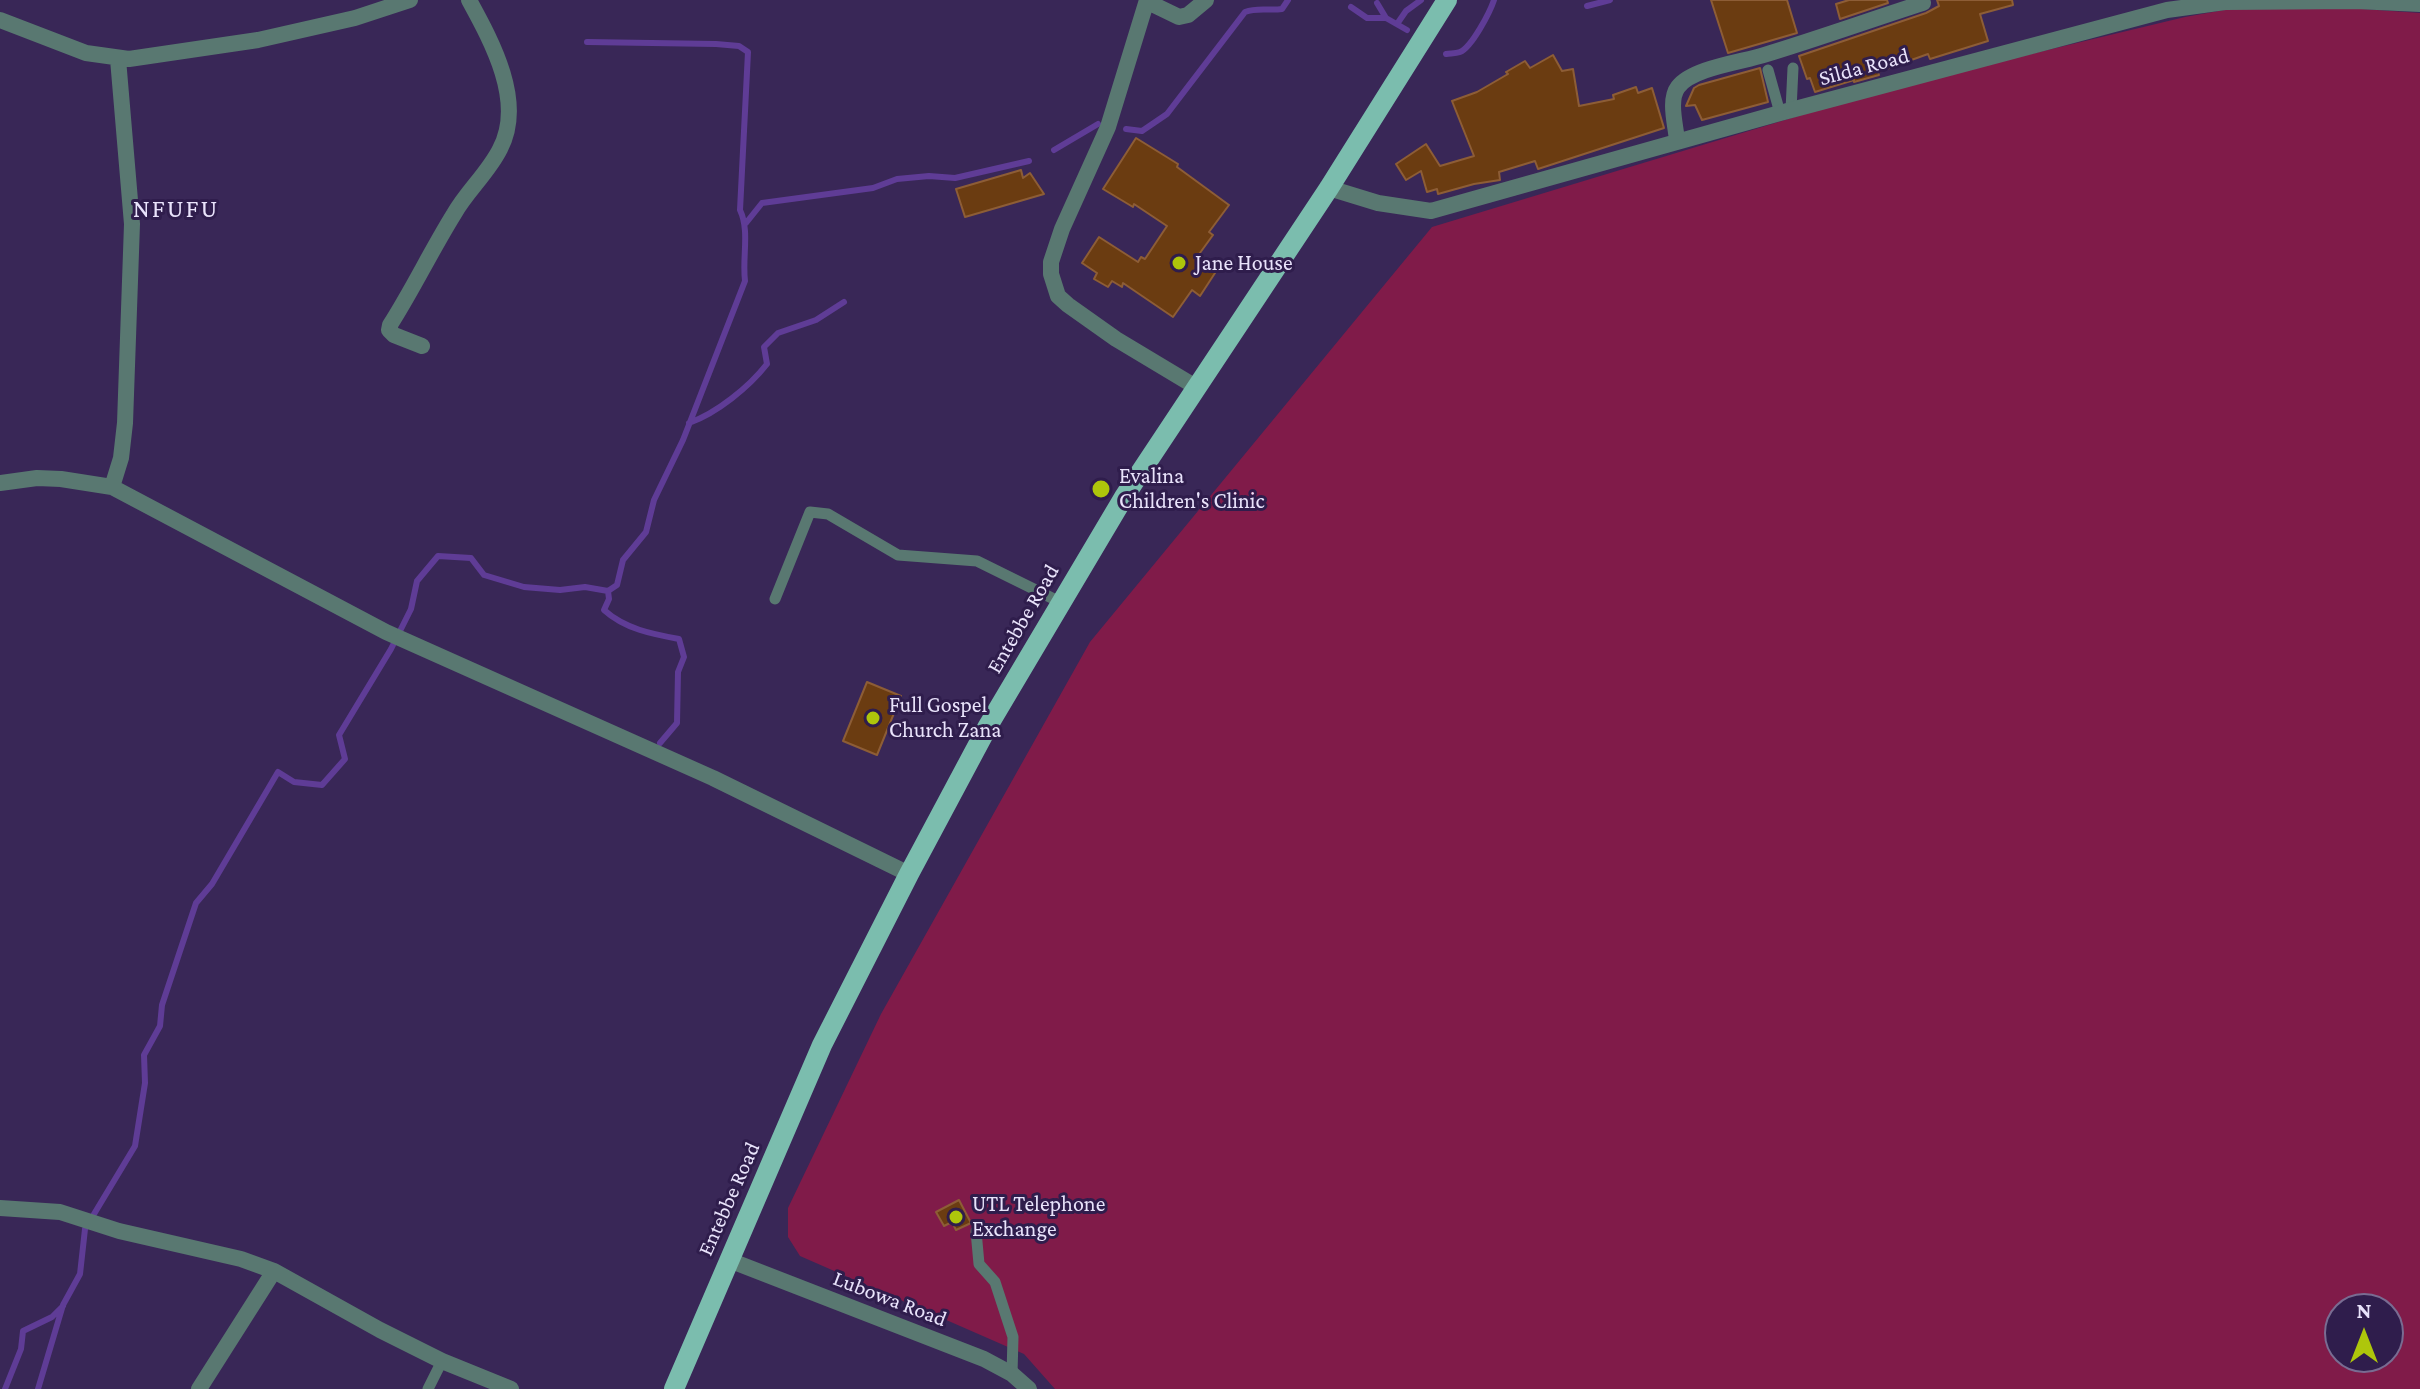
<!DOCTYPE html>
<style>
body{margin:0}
#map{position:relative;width:2420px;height:1389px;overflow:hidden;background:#392757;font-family:"Crimson Pro",serif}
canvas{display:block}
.north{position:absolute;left:2324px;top:1293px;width:80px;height:80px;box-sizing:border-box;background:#2f1d4c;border:2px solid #796c92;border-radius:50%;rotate:0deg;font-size:22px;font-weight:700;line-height:32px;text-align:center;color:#e9e3fb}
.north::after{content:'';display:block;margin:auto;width:28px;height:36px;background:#aec60b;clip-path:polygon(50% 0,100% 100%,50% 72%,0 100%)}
</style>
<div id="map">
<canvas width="2420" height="1389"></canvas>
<div class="north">N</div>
</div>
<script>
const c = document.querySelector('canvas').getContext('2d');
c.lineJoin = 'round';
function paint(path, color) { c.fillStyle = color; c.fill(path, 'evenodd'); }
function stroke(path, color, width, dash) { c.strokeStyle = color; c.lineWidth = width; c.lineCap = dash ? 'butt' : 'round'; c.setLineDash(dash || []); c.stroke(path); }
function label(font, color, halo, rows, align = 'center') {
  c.font = font + ' "Crimson Pro",serif'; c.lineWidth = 6; c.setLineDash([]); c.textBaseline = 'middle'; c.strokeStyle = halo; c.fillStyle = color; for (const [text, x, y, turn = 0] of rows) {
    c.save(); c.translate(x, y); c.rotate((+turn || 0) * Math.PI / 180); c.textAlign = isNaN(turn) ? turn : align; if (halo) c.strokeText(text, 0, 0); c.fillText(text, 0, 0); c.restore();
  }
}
const green = new Path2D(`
 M2241,7L2348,8L2420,13V1389H1055L1024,1354L800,1256L788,1237V1208L881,1014L1090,642L1432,227L1818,110L2010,59L2185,17ZM2340,1309H2388V1357H2340Z`);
const stream = new Path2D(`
 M1377,3L1386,18
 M1587,6L1610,0
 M1351,7L1367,18H1386L1407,30
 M1397,24L1406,11L1421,0
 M1446,54C1450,53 1455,54 1460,52C1472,47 1490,12 1494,0
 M1126,129L1142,131L1167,114L1245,12C1258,7 1269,11 1282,9L1288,0
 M1054,150L1098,124
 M746,223L762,203L873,188L897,179L929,176L955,178L1029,161
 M689,423C717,413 749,387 767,364L764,347L778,333L816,320L844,302
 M608,591L609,599L604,610C625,629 652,634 679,639L684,657L678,672L677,723L660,743
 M5,1389L21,1349L23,1331L52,1317L63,1306
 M38,1389L63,1305L80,1274L85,1229L135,1146L145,1083L144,1055L160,1026L162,1005L196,903L212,884L278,772L294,782L322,785L345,759L339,735L391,649L411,609L417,581L438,556L471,558L484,575L524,587L560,590L585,587L608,591L617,585L623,560L646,532L654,500L683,440L745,281C742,257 750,231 740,210L748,52L739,46L716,44L587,42`);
const building = new Path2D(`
 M1711,0H1787L1797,33L1728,53Z
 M1849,0H1887L1888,3L1840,19L1836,4Z
 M1937,0H2012L2013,5L1980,14L1988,41L1930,59L1928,54L1878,72L1879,75L1854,82V80L1815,92L1810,78L1807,79L1799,56L1926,13L1939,6Z
 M1553,55L1562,71L1573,69L1579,106L1614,99L1613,95L1636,87L1638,93L1652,88L1664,128L1538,169L1535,161L1499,172L1500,180L1474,184L1438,194L1437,189L1427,192L1421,171L1406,180L1396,164L1426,144L1440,166L1474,156L1452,101L1477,92L1508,74L1506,72L1525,61L1530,68Z
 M1760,68L1768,102L1702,120L1695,105L1686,106L1694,88L1699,85Z
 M1136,138L1178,164L1177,167L1229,205L1209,232L1213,235L1197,257L1217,270L1200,296L1192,290L1173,317L1123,283L1122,287L1112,281L1108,287L1094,279L1097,273L1082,263L1099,237L1138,262L1141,257L1145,259L1167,226L1134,204L1133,207L1103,189Z
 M1021,170L1023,178L1030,173L1044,194L965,217L956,189Z
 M867,682L901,696L877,755L843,741Z
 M959,1200L971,1223L956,1230L952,1222L944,1226L936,1212Z`);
const service = new Path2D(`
 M1768,70L1780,113
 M1791,110L1793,68
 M775,599L810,512L828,514L898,555L977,561L1060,602
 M976,1231L979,1264L995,1282L1013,1337L1012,1374
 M428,1389L442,1361`);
const minor = new Path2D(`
 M1147,0L1108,127L1062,229L1051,262V274L1058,296L1068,305L1116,339L1196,387
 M1148,2L1179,17L1188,15L1206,0
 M0,20L86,53L129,59L258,40L355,18L410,0
 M1677,141C1676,126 1668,100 1678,87C1692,68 1742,62 1764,55C1817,39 1870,20 1923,3
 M1329,188L1378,203L1431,211L1780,113L2167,10L2225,2L2356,1L2420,4
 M422,346L394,335L389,330L390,325C413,289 431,251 454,214C467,191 488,173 500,149C525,102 492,42 469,0
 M0,483L37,478L61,479L112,487L386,632L713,778L909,874
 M112,487L121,458L125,423L132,224L118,59
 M0,1208L60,1212L119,1231L241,1259L274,1271L380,1330L442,1361L511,1389
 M199,1389L274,1271`);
const tertiary = new Path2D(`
 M729,1260L984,1359L1012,1374L1029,1389`);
const primary = new Path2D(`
 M674,1389L822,1045L909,874L988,726L1124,497L1329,188L1447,0`);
const markers = [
 [1179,263,8,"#aec60b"],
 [1101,489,10,"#aec60b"],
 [873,718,8,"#aec60b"],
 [956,1217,8,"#aec60b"]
];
const streetNames = [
 ["Silda Road",1864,67,-15],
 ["Entebbe Road",1023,619,-60],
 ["Entebbe Road",729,1199,-66],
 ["Lubowa Road",890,1299,21]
];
const poiNames = [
 ["Jane House",1195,263],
 ["Evalina",1119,476],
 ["Children's Clinic",1119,501],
 ["Full Gospel",889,705],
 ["Church Zana",889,730],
 ["UTL Telephone",972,1204],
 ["Exchange",972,1229]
];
const quarterNames = [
 ["NFUFU",176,209]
];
paint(green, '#801b49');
stroke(stream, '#5f3c96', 6);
paint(building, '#6b3c11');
stroke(building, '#8d5d36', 2);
stroke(service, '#597871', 11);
stroke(minor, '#597871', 16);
stroke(tertiary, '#597871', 16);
stroke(primary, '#7bbdae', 20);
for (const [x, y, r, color] of markers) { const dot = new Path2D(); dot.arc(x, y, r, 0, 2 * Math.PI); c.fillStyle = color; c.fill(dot); stroke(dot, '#2f1d4c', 3); }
label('22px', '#e9e3fb', '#2f1d4c', streetNames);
label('22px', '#e9e3fb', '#2f1d4c', poiNames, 'left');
c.letterSpacing = '2px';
label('26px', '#e9e3fb', '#2f1d4c', quarterNames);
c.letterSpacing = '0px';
</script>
